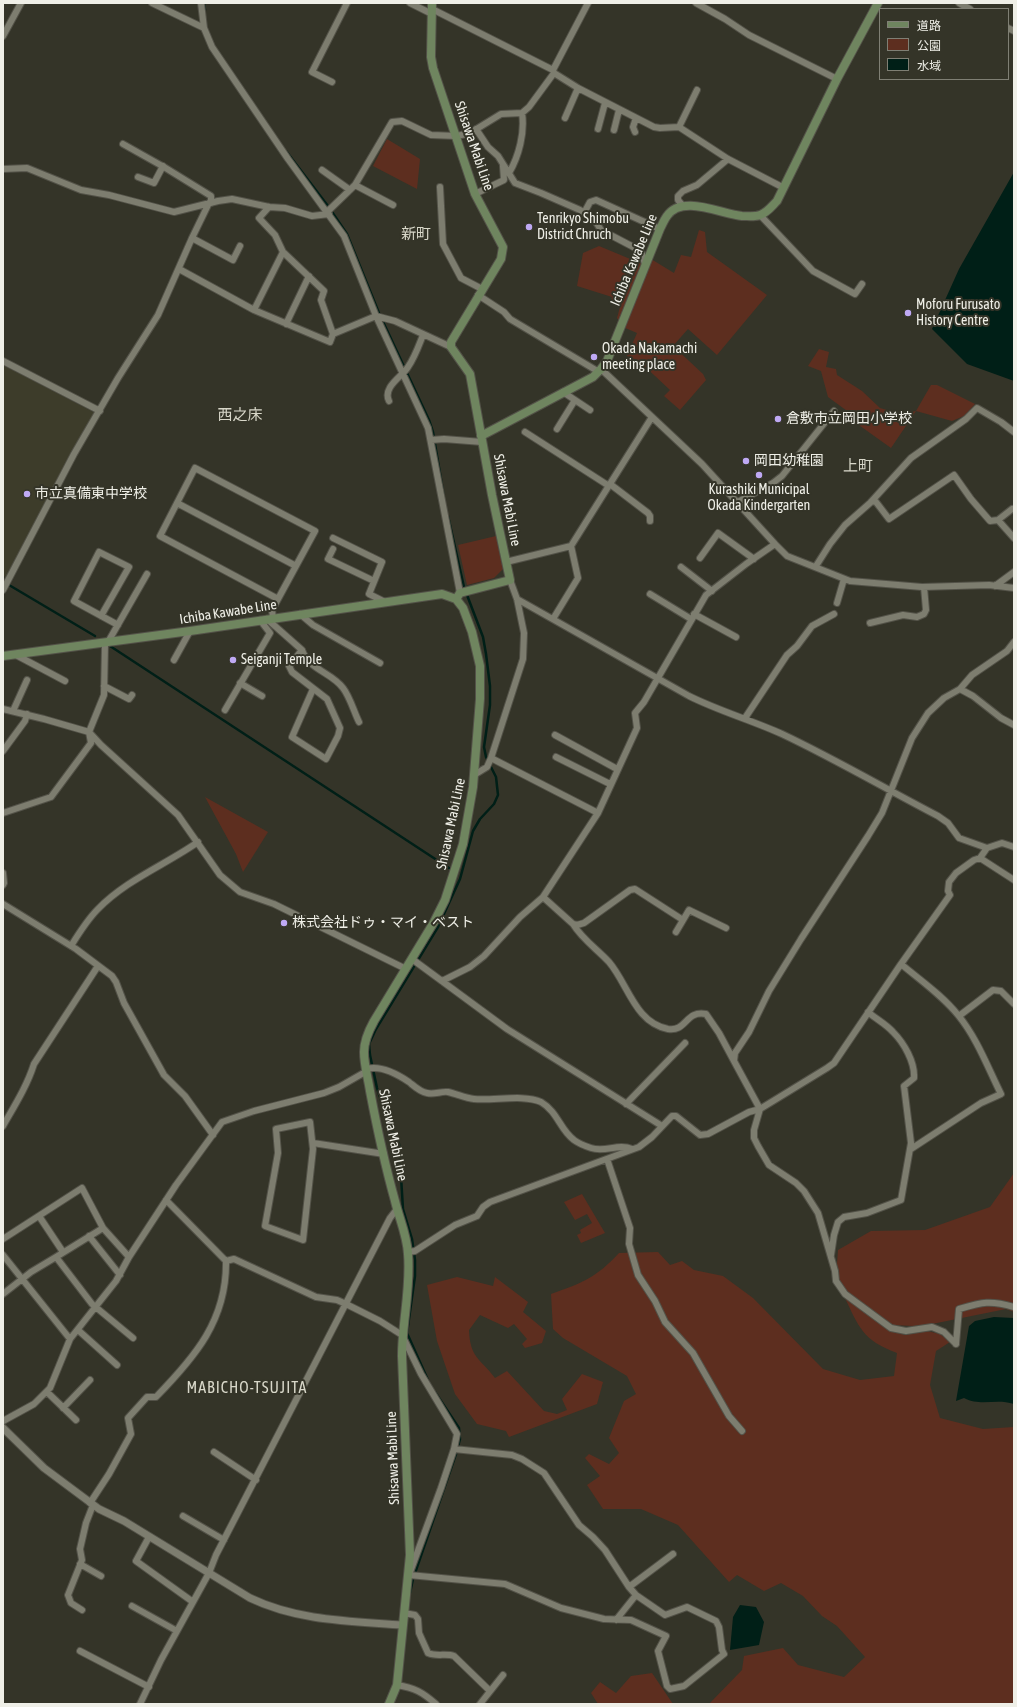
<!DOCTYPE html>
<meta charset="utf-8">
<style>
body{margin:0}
#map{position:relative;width:1017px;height:1707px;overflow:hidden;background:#343428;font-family:"Asap Condensed","Noto Sans JP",sans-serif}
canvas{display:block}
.frame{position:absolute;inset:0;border:4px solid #efefe7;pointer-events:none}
.legend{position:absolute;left:879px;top:8px;width:130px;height:72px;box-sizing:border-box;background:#343428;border:1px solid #7f7f74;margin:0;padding:5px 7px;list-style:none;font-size:12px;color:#efefe7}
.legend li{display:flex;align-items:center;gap:8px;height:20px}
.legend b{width:20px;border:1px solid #7f7f74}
</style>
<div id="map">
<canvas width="1017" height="1707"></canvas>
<div class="frame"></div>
<ul class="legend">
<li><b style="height:5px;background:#6f855f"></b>道路</li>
<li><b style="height:11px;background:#5d2e1f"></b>公園</li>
<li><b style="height:11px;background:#001f17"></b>水域</li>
</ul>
</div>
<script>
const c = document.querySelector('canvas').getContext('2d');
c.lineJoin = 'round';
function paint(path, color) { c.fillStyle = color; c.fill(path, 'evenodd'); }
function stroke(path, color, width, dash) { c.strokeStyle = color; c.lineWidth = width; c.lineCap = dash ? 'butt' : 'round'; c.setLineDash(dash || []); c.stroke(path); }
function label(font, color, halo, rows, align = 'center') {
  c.font = font + ' "Asap Condensed","Noto Sans JP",sans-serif'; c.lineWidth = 4; c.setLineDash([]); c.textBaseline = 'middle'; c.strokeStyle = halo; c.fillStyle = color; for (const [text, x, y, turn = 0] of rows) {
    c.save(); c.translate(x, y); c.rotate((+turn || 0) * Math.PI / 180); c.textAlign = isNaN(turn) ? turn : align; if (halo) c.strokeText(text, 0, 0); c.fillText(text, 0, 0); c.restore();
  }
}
const built = new Path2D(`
 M3,365L95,413L6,577L3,575Z`);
const green = new Path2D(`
 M387,139L420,159L417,189L373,166Z
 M699,230L705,232L707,252L767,295L717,355L688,329L673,346L703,374L706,380L680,410L664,396L670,390L639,361L627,356L637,333L623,327L617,318L620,307L610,303L612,297L577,286L583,253L599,246L647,266L651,259L674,273L681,255L691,257Z
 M819,349L829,352L826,367L836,369L837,375L862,391L880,408L900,414L916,411L931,385H937L975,404L964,416L952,421L916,411L891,448L856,423L858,419L828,397L821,371L808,366Z
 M496,536L503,569L494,578L467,585L458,545Z
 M205,797L268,832L243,872L236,854Z
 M1014,1173V1312L1006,1309L932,1324L913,1326L893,1325L847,1292L839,1281L837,1264L838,1250L871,1231L925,1230L990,1207Z
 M582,1194L605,1233L581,1243L577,1235L581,1233L580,1230L592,1223L587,1214L575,1220L564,1202Z
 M658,1252L670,1265L682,1261L694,1270L723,1276L753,1298L823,1369L860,1380L894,1376L897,1353C862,1340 859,1327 844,1296L891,1331L905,1335L927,1331L940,1334L950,1342L936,1351L930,1385L940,1418L983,1429L1014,1427V1704H709L742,1670L744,1656L783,1648L798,1665L844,1677L865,1657L837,1626L822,1616L803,1596L781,1583L764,1591L737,1575L729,1582L678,1525L641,1509H603L587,1485L600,1476L585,1458L589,1454L609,1464L619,1453L609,1438L624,1401L636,1394L627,1376L563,1338L553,1329L551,1294C582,1283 596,1278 619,1253Z
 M457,1277L493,1286L495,1277L528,1302L523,1312L546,1331L542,1343L525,1348L522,1344L527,1339L514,1324L508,1328L480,1315L469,1330C470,1358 480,1358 495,1378L507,1371L544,1411L557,1414L567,1410L562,1399L582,1374L603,1382L597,1404L509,1437L506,1431L477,1424L455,1394L437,1341L427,1285Z
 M652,1673L673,1704H598L591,1693L600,1682L616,1693L631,1676Z`);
const water = new Path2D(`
 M1014,172V381L967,364L932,329L959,269Z
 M994,1317L1014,1318V1404C995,1398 982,1407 964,1398L956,1401L969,1326L975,1321Z
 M740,1605L756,1607L764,1622L759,1645L730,1650L733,1617Z`);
const stream = new Path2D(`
 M204,3L205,10
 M286,151L328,206L347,234L379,313L429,420L433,432L444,497
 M448,516L464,587
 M9,585L95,636
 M110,646L449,868
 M428,1380L407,1333L415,1276V1260L412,1239L403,1209L399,1144L386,1117L377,1088L370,1055L369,1044L376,1029L438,927L460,879L473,831L480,819L494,804L498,795L496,777L486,757L484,747L490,705V686L486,654L483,637L467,595
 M410,1593L413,1579L456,1454L460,1439L459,1428L435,1392`);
const minor = new Path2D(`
 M152,3L204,28
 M201,3L204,28L212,47L288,159L344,236L376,316L428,428L460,593
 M410,3L432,14
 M696,3L725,19L749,35L837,79
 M959,3L970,9
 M432,9L553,70
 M1008,28L1014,31
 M3,36L21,3
 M554,73L578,88L654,127L660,128L679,127L728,159L784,188
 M332,82L312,72L347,3
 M565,118L578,88
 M679,127L697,90
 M476,129L488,147L498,156L515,183L541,193L580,210L594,219L601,230L641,251L645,264
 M598,129L605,103
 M614,130L619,110
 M635,132L633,127L636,118
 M123,144L164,167L211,196V203
 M3,169L27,168L81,190L109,195L174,212L218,201L232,199L269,207L285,208L312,216L329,214
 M322,170L350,190
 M509,173C519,156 525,132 522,113
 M138,177L154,183L163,166
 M355,185L393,205
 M440,187L443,244L461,278L482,289
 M475,194L504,180L503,166
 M683,206L678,200V196L683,191L697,185L728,159
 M269,207L259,218L275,235L283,252L324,291L321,300L333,334
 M327,212L355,185L392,122L402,121L431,135L457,136L470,133L501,114L522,113L529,107L554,73L553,70L588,3
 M584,213L590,202L596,200L660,229
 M760,215L813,271L855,294L862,284
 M192,238L233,260L240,246
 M179,269L254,310L330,342L333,334L376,316L395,321L451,347
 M478,295L504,312L510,319L599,372
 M254,310L283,252
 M286,324L309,276
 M3,361L100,411
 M601,369L702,464L775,544L787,556L850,581L922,587L989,585L1014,588
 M563,392L590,410
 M389,401C382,387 403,376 408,367C415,357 419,345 423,335
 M557,429L575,400
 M525,432L609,486
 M431,440L444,439L482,442
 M195,468L315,531L278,599L160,536Z
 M610,484L648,513L650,516V521
 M872,501L876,502L889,519L954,475L971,499L990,521L998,520L1014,538
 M738,502L773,483L782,476L834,411
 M177,503L296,566
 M998,520L1012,509
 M333,538L382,562L369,594L385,602
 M333,549L328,559L374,581
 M700,558L718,533L754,559
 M506,562L571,546L652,417
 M816,566L830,544L845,525L870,503L911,458L966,419L977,408L1001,422L1014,432
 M681,567L712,591
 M995,586L1014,572
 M3,590L74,454L118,378L158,315L192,238L209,203
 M650,594L691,619
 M517,599L689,696C719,711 751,720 782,734C835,759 886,789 938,816L948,823L959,838L987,848
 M837,603L844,579
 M300,614L313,625L380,663
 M694,614L736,637
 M101,616L129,567L99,552L74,601L118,625
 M273,618L272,610L278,599
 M267,619L302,650L289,666L292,672L327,699L340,728L338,736L326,759L292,737L313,689
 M553,619L578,578L571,546
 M870,623L903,615L917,617L924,614L926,610L924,587
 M108,642L147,574
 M302,650C309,670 331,672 343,688C350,697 354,712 359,722
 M16,655L65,681
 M174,660L190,631
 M240,683L262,696
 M104,686L129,699L132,695
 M960,689L973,696L1001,718L1014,725
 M3,709L44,719L89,732L101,745L178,815L220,875L240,892L274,904L406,969
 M225,710L270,633L260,620
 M13,711L27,680
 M745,718L787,655L797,646L812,626L834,614
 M555,735L617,769
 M3,751L25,721L27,714
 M556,757L610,784
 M491,758L598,813
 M474,775L487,767L491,758L523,659L524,633L517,599L510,580
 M3,813L51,797L91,743L89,732L104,695L105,643
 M980,858L1014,880
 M3,873L4,883L3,885
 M543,897L573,924L577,925L584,923L630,890L635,889L683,920
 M3,904L76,949L112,976L116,982L124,1003L164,1075L185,1096L213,1135
 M573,924C582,939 597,949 609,962C628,984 635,1023 668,1029C687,1032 685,1010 706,1014L719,1033L734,1061
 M676,932L689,910L726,928
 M71,946C79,933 87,920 98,909C126,880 165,865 198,842
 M412,959L507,1029L662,1126
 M901,964C920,980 942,995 958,1015C977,1038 988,1068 1001,1094L981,1103L911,1149
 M442,981L470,967L484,956L520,917L543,897L598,813L637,728L635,713L644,702L706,595L746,564L775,544
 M959,1016L993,990L1001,991L1014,1004
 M367,1069C381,1065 397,1074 409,1082C414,1086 420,1092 427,1093C434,1095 441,1091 448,1092C457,1094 465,1098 474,1099C493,1101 524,1094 541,1102C558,1112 560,1130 574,1140C579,1144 585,1146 591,1148C605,1153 618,1143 632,1149
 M626,1104L685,1043
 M310,1122L313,1149L303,1240L265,1226L278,1153L276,1129Z
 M3,1126C15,1105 27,1086 34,1064L98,966
 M313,1143L384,1154
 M607,1159L630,1228L629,1244L638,1275L655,1301L665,1322L693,1353L729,1416L742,1431
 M39,1216L63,1252
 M89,1236L120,1275
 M3,1239L82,1188L103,1228
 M408,1252L415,1251L455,1225L477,1216L483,1207L490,1202L639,1147L652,1137L672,1116H676L700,1135L708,1134L749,1112L760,1109L827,1068L834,1063L901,964L950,895L948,891L949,882L956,873L974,860L980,858L987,848L1002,843L1014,847
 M3,1255L70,1339
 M831,1255L834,1235L838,1222L844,1217L867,1213L901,1200L911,1143L904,1086L914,1078C915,1062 904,1043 893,1032C886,1024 876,1019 868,1012
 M56,1257L103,1228L129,1257
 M226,1261L234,1259L316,1297L337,1300L346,1304L380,1321L402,1335L421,1374L457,1434L454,1449L441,1488L409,1575L505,1584L561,1608L604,1619L631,1620L666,1636L658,1651L667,1686L670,1689L684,1686L724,1654L722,1650L719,1627L716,1621L687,1607L665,1615L636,1595L629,1587L605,1550L593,1537L579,1525L544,1473L522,1459L512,1455L454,1449
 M3,1294L31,1272L56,1257L92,1304L133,1338
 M78,1330L117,1365
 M956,1344L944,1332L932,1327L906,1331L891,1328L845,1294L836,1281L835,1271L818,1213L804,1191L796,1183L769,1165L758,1146L754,1138V1130L760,1109L734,1061L735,1053L749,1032L769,991L801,939L868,836L882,813L912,738L928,713L944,698L960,689L972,675L1007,651L1014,642
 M956,1344L959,1309C983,1302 990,1300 1014,1307
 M47,1392L76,1420
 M63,1408L90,1380
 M3,1421L34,1404L50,1388L70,1339L116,1281L129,1257L176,1185L222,1122L254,1111L324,1093L339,1087L367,1071
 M214,1452L256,1480
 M90,1503L109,1474L131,1434L128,1418L147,1397H156C195,1357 227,1320 226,1261L166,1200
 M183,1516L224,1540
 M149,1537L136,1561L193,1602
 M80,1564L101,1576
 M629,1587L673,1554
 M132,1606L177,1631
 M82,1610L71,1603L68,1595L82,1560L80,1549L86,1523L93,1505
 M404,1613L415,1615L418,1619L419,1633L428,1653C437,1657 446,1653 454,1656L490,1691
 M616,1620L636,1595
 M80,1651L149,1687
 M397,1685C415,1688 422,1692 436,1704
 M140,1704L161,1660L209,1573L216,1555L390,1218L397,1209
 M480,1704L503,1675`);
const tertiary = new Path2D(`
 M3,1428L44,1468L99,1509L124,1521L250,1598C298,1621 350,1621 402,1625`);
const secondary = new Path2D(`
 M432,3L431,57L433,68L475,194L503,247L501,259L451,342V347L470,374L492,495L510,580L460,593L456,599
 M481,436L593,377L601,369L607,361L660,229C662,225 664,220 667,216C682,194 721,214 742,216C748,216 755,217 760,215C767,213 772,206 777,201L837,79L878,3
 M3,656L190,631L442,594L456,599L463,608L472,632L480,666V699L473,787L463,844L445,900L434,922L374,1021C369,1030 364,1041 364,1052C364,1065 368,1078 370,1091C377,1128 385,1165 395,1201C399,1218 407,1235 408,1254C411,1288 402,1322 402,1356L410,1555L397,1685L389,1704`);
const markers = [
 [529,227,4,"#bfa9f4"],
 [908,313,4,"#bfa9f4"],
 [594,357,4,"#bfa9f4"],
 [778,419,4,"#bfa9f4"],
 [746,461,4,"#bfa9f4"],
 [759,475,4,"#bfa9f4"],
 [27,494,4,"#bfa9f4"],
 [233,660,4,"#bfa9f4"],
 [284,923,4,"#bfa9f4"]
];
const streetNames = [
 ["Shisawa Mabi Line",474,146,71],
 ["Ichiba Kawabe Line",634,260,-67],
 ["Shisawa Mabi Line",507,500,79],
 ["Ichiba Kawabe Line",228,612,-9],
 ["Shisawa Mabi Line",451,824,-78],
 ["Shisawa Mabi Line",393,1135,78],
 ["Shisawa Mabi Line",393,1458,-92]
];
const poiNames = [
 ["Tenrikyo Shimobu",537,219],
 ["District Chruch",537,235],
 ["Moforu Furusato",916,305],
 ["History Centre",916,321],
 ["Okada Nakamachi",602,349],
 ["meeting place",602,365],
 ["倉敷市立岡田小学校",786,419],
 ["岡田幼稚園",754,461],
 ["Kurashiki Municipal",759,490,"center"],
 ["Okada Kindergarten",759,506,"center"],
 ["市立真備東中学校",35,494],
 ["Seiganji Temple",241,660],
 ["株式会社ドゥ・マイ・ベスト",292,923]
];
const neighbourhoodNames = [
 ["新町",416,234],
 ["西之床",240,415],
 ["上町",858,466]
];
const quarterNames = [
 ["MABICHO-TSUJITA",247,1388]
];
paint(built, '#3d3c2a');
paint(green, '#5d2e1f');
paint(water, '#001f17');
stroke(stream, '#001f17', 2.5);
stroke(minor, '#535248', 8);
stroke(tertiary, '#535248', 9);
stroke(secondary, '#535248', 10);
stroke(minor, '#7d7d6f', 6);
stroke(tertiary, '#7d7d6f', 7);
stroke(secondary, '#6f855f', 8);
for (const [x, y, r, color] of markers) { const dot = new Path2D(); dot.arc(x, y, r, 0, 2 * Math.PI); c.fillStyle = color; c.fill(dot); stroke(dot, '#343428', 1.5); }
label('14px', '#efefe7', '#343428', streetNames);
label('14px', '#efefe7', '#343428', poiNames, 'left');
label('15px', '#d8d7c9', '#343428', neighbourhoodNames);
c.letterSpacing = '1px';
label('16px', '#d8d7c9', '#343428', quarterNames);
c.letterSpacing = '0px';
</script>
